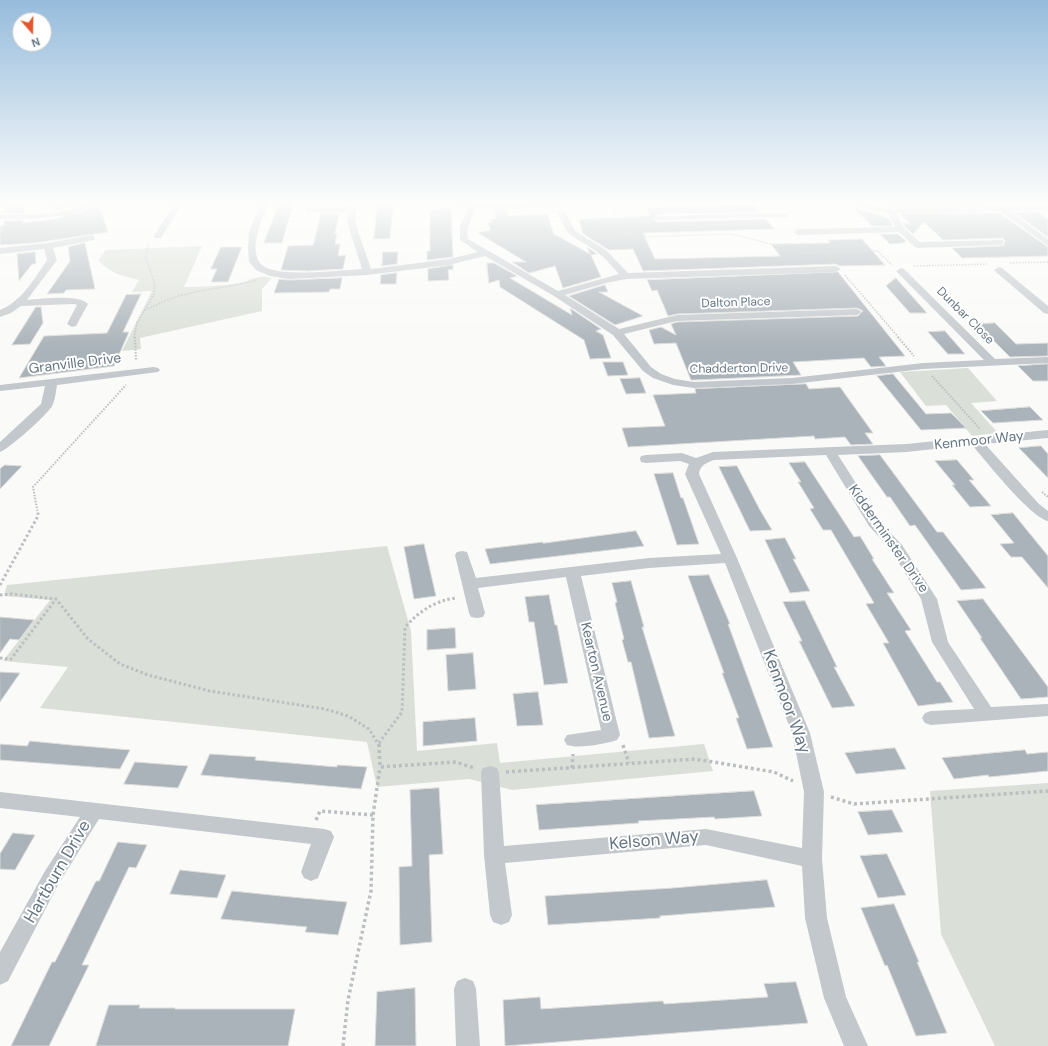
<!DOCTYPE html>
<style>
body{margin:0}
#map{position:relative;width:1048px;height:1046px;overflow:hidden;background:#fafaf8;font-family:"DM Sans",sans-serif}
canvas{display:block}
.north{position:absolute;left:12px;top:12px;width:40px;height:40px;box-sizing:border-box;background:#fff;border:1px solid #c1c8cd;border-radius:50%;rotate:160deg;font-size:11px;font-weight:700;line-height:16px;text-align:center;color:#657683}
.north::after{content:'';display:block;margin:auto;width:14px;height:18px;background:#e4572e;clip-path:polygon(50% 0,100% 100%,50% 72%,0 100%)}
</style>
<div id="map">
<canvas width="1048" height="1046"></canvas>
<div class="north">N</div>
</div>
<script>
const c = document.querySelector('canvas').getContext('2d');
c.lineJoin = 'round';
function paint(path, color) { c.fillStyle = color; c.fill(path, 'evenodd'); }
function stroke(path, color, width, dash) { c.strokeStyle = color; c.lineWidth = width; c.lineCap = dash ? 'butt' : 'round'; c.setLineDash(dash || []); c.stroke(path); }
function label(font, color, halo, rows, align = 'center') {
  c.font = font + ' "DM Sans",sans-serif'; c.lineWidth = 4; c.setLineDash([]); c.textBaseline = 'middle'; c.strokeStyle = halo; c.fillStyle = color; for (const [text, x, y, turn = 0] of rows) {
    c.save(); c.translate(x, y); c.rotate((+turn || 0) * Math.PI / 180); c.textAlign = isNaN(turn) ? turn : align; if (halo) c.strokeText(text, 0, 0); c.fillText(text, 0, 0); c.restore();
  }
}
const green = new Path2D(`
 M202,246L184,287C199,287 224,286 239,283C253,280 257,274 272,278L262,289V311L140,338L141,349L122,351L152,291L132,292L139,280C123,276 109,273 98,260L106,250Z
 M968,368L997,401L971,403L998,433L972,436L946,405L926,406L900,372Z
 M387,546L411,631L417,751L497,743L500,763L704,744L713,771L512,790L469,779L377,787L367,742L40,708L68,667L3,661L50,600L4,596L7,585Z
 M1048,783V1046H995L941,934L930,791Z`);
const building = new Path2D(`
 M6,204H24V213H5Z
 M54,204H80L54,211Z
 M93,204H99L108,232L34,243L0,245V226L4,225V221L23,220V223L54,219L85,211Z
 M279,204H293L282,243H264Z
 M378,204H393L390,239H374Z
 M889,204H980L983,206L893,207Z
 M755,205L760,212L658,214L653,219L658,222L766,219L774,229L643,233L655,259L780,256L771,244L830,243L828,240L862,239L885,265L839,266L836,264L643,271L633,249L609,250L583,234L579,219L650,216L646,208Z
 M854,208L889,218L893,226H872Z
 M451,209L453,257L427,260V251H430V210Z
 M494,210H507L508,216L547,214L554,234L590,254L587,247L597,254L591,255L601,277L563,288L555,266L529,273L512,262H526L478,233L490,230L488,223H492L491,219H496Z
 M1039,212L1048,219V237L1015,213Z
 M991,213L1001,214L1048,247V256L962,258L952,248L1000,246L1004,245L1005,241L1003,238L943,240L924,222L913,234L905,227L903,222L911,225L900,214Z
 M321,214H339L335,234H337L335,244H340L338,256L346,255L343,269L308,271L281,270L288,246L313,245Z
 M880,234H898L906,241L903,243L890,244Z
 M85,243L95,289L66,290L64,293L47,294L70,261L68,247Z
 M221,247H242L228,282H211L217,269H211Z
 M35,252L36,264H32L19,281L17,254Z
 M383,252H398L397,264L382,266Z
 M487,263H494L517,276L510,278L572,315L570,308L601,329L596,331L603,335L611,358L590,359L584,340L500,287L499,280L489,283Z
 M453,265V269L448,270L449,280L428,281V269Z
 M838,272L905,356L879,357L886,366L871,367L864,358L793,362L801,375L694,380H691L676,343L654,344L649,330L661,327L676,335L671,324L677,322L858,316L863,311L857,308L677,314L668,316L657,290L652,291L647,280Z
 M397,273L396,284H380L381,275Z
 M342,278L340,289H330L329,292L274,293L279,279L288,280Z
 M896,278L927,313H910L886,286Z
 M605,285L608,292H599L643,316L615,325L569,296Z
 M141,294L123,332H129L114,366L19,378L44,336L107,333L126,295Z
 M36,307H41L43,323L30,344L12,345Z
 M995,323L1016,344L1048,343V356L1010,357L977,324Z
 M945,331L965,354H948L928,332Z
 M603,362H623L628,375L608,376Z
 M1048,364V381H1033L1018,366Z
 M893,374L926,414L951,413L966,428L921,430L877,376Z
 M640,378L646,393L626,394L620,379Z
 M806,384L809,389L840,387L873,433H865L873,444L851,445L845,437L815,439L814,436L628,447L622,428L665,426L653,395L696,393L695,389Z
 M1030,407L1043,420L993,423L981,411Z
 M1041,446L1048,454V478L1019,448Z
 M880,455L937,532H943L986,588L961,590L915,525L910,526L890,497H887L858,456Z
 M957,460L974,480H969L991,506L970,507L952,485H955L935,461Z
 M805,462L854,537L860,536L874,559H872L894,593H887L911,630L905,631L937,682H940L953,702L918,706L883,643H889L866,604L874,603L831,530H823L810,509L814,508L798,482H801L789,463Z
 M5,465L22,466L0,489V469Z
 M737,466L760,510L772,530L750,531L719,467Z
 M673,473L681,498H683L699,544L677,545L654,474Z
 M1013,513L1048,556V588L1022,557H1011L1000,544L1014,543L991,515Z
 M636,531L644,546L490,564L485,549L543,542V543Z
 M785,538L796,559H793L810,591L790,593L765,540Z
 M424,544L436,596L414,599L404,547Z
 M709,575L730,624H728L773,747L747,749L736,718H739L722,673H724L688,576Z
 M631,581L644,627H642L675,736L649,738L631,662H628L622,640L624,639L615,603L617,602L612,583Z
 M549,595L555,625H557L568,683L544,685L534,622H529L525,597Z
 M983,599L1048,687V697L1021,699L980,638H982L957,601Z
 M805,601L837,667H834L855,706L832,708L799,641H802L783,602Z
 M0,617L34,620L19,640L10,639L0,653Z
 M455,628L456,648L427,650V630Z
 M473,653L476,689L448,691L446,655Z
 M0,672L20,673L0,702Z
 M538,692L543,725L517,726L513,694Z
 M475,718L477,741L423,746V722Z
 M30,741L71,745L130,750L120,769L0,760V744L27,746Z
 M895,748L906,769L856,774L845,753Z
 M1025,750L1027,754L1048,752V771L989,777L988,775L954,779L942,758Z
 M210,754L256,757L255,760L337,767V765L367,767L361,789L201,775Z
 M135,762L188,766L178,788L124,784Z
 M439,788L443,854L429,855L432,942L400,945L399,867L412,866L410,790Z
 M754,791L762,816L715,819L714,817L638,821L639,823L539,830L536,805Z
 M892,810L903,832L868,835L858,812Z
 M13,833L35,835L15,870L0,869V854Z
 M118,842L147,845L136,868L129,867L82,965H89L49,1046H11L52,962H55L96,881H99Z
 M887,854L906,895L878,898L860,856Z
 M180,870L226,875L217,898L170,894Z
 M767,880L775,907L660,916V918L548,925L545,896L673,888Z
 M232,891L291,897L347,902L338,935L305,932L307,927L221,919Z
 M894,904L919,962H917L947,1033L916,1036L887,965L885,966L861,908Z
 M796,982L808,1023L505,1046L503,1000L540,997L541,1009L663,1001L664,1004L768,997L764,984Z
 M415,988L416,1046H375L377,992Z
 M109,1005H140L139,1008H175V1009H295L288,1046H96Z`);
const pathFar3 = new Path2D(`
 M610,204L623,233L638,237L732,234L805,253L825,252L830,258
 M384,205L399,204
 M364,208H375L384,204
 M825,252L878,251L892,265
 M1010,263L1048,262
 M914,266L989,264
 M845,275L899,338
 M145,310C157,305 170,298 183,295C208,288 233,287 257,280
 M134,338L137,323L154,294L155,284L145,256L149,243`);
const pathFar2 = new Path2D(`
 M135,337L136,361
 M898,337L914,356
 M932,376L980,429
 M1042,492L1048,497
 M38,514L33,487L126,385`);
const pathFar1 = new Path2D(`
 M0,585L38,516V513
 M0,595L12,594L56,599L88,639L120,664L148,675L210,691L325,709L348,716L369,729L379,745
 M0,658L11,659L56,599
 M379,743L402,712L405,627C420,611 434,601 456,598`);
const path = new Path2D(`
 M379,744L380,767L456,762L474,768
 M623,745L629,763
 M572,768L573,754
 M506,772L695,759L774,772L793,781
 M831,797L854,804L1048,791
 M316,820L320,811L373,815
 M343,1046L348,1000L371,891L373,815L380,767`);
const street = new Path2D(`
 M83,204H92C78,220 21,219 0,219V215C23,214 63,216 83,204Z
 M174,204H182L161,238H155L154,236Z
 M260,204H268C262,219 249,247 260,263C271,279 342,270 362,269L347,222L349,212H306V208L356,207L357,209L355,222L371,269L449,259L478,252L460,240V226L469,207L458,206L457,204H563L559,206L510,209L477,208C471,218 466,227 468,239L558,291L619,274C612,267 606,258 597,252C575,235 568,241 557,211L561,209L565,211L575,231L606,250L628,273L836,266L841,269L836,272L626,279L606,283L565,295L619,329L677,315L857,309L862,312L857,315L677,321L624,334L651,367L661,374L675,379L694,382L792,378L923,363L984,360L898,273L896,271L901,268L904,269L995,359L1048,357V363L923,369L792,384L694,388L673,385L653,378L643,371L613,335L554,296L485,256L449,265L367,275L288,279L270,276L256,270L249,262L248,249L249,232Z
 M854,204H867L891,209L1048,206V210L1010,211L1048,239V246L1000,211L896,213L904,228L920,242L1003,240L1004,242L1003,244L1000,245L918,248L915,247L899,232L798,235L794,232L798,229L895,227L888,213L869,210Z
 M784,213L788,215L787,217L658,220L654,218L658,216Z
 M91,235L94,236L95,238L94,240L53,248L57,260L27,300C41,299 79,294 88,304L76,326L72,327L67,324L77,305L74,304L21,306L11,313L0,317V310C21,302 35,278 47,260L44,249L0,254V248L48,243Z
 M999,267L1002,268L1048,306V314L1044,313L996,272L994,270Z
 M154,367L158,368L160,370L158,372L57,385C56,391 55,401 52,406C47,415 9,449 0,452V442L41,404L45,386L0,391V385Z
 M1048,430V438L985,444L1039,504L1048,511V521C1029,516 987,462 972,445L906,452L838,455L882,524L902,545L937,599L948,642L991,707L1048,704V716L931,725L925,723L922,718L925,713L931,711L974,709L932,642L921,599L891,550L869,526L826,455L714,460C706,463 700,465 699,474L737,558L810,733L824,792L822,859L827,918L846,997L868,1046H844L824,998L805,918L802,866L706,845L505,863L512,915L509,922L501,925L493,922L490,915L484,855L481,773L483,768L490,766L497,768L499,773L504,846L706,829L802,848L804,792L792,733L725,563L649,568L581,576L620,735L617,740C605,744 579,749 567,745L564,740L567,735L601,730L566,577L478,588L485,613L483,617L477,618L471,617L469,613L455,555L457,552L462,551L467,552L476,578L649,558L721,554L685,474L689,464L680,461L646,463L641,462L640,459L641,456L646,455L682,453L696,458L713,452L906,444Z
 M0,792L324,829L331,831L334,837L318,878L311,881L304,878L301,872L311,844L99,819L59,883L8,981L0,985V952L45,871L80,817L0,808Z
 M465,978L473,981L476,989L480,1046H456L454,989L457,981Z`);
const farStreetnames = [
 ["Dalton Place",736,303,-2],
 ["Dunbar Close",965,316,45],
 ["Chadderton Drive",739,369,-1]
];
const streetNames = [
 ["Granville Drive",75,364,-7],
 ["Kenmoor Way",979,441,-6],
 ["Kidderminster Drive",888,539,55],
 ["Kearton Avenue",596,672,77]
];
const nearStreetnames = [
 ["Kenmoor Way",786,702,70],
 ["Kelson Way",654,841,-5],
 ["Hartburn Drive",58,872,-60]
];
paint(green, '#dadfd7');
paint(building, '#aab3b9');
stroke(building, '#dcdcda', 1);
stroke(pathFar3, '#bbbfc2', 1.5, [1.5, 1.5]);
stroke(pathFar2, '#bbbfc2', 2, [1.5, 1.5]);
stroke(pathFar1, '#bbbfc2', 3, [2.5, 2.5]);
stroke(path, '#bbbfc2', 3.5, [3, 3]);
paint(street, '#c3c8cc');
const sky = c.createLinearGradient(0, 0, 0, 350);
sky.addColorStop(0, '#96bcdc');
sky.addColorStop(0.58, '#fdfdfc');
sky.addColorStop(1, '#fdfdfc00');
c.fillStyle = sky;
c.fillRect(0, 0, 1048, 350);
label('12px', '#657683', '#fff', farStreetnames);
label('14px', '#657683', '#fff', streetNames);
label('17px', '#657683', '#fff', nearStreetnames);
</script>
